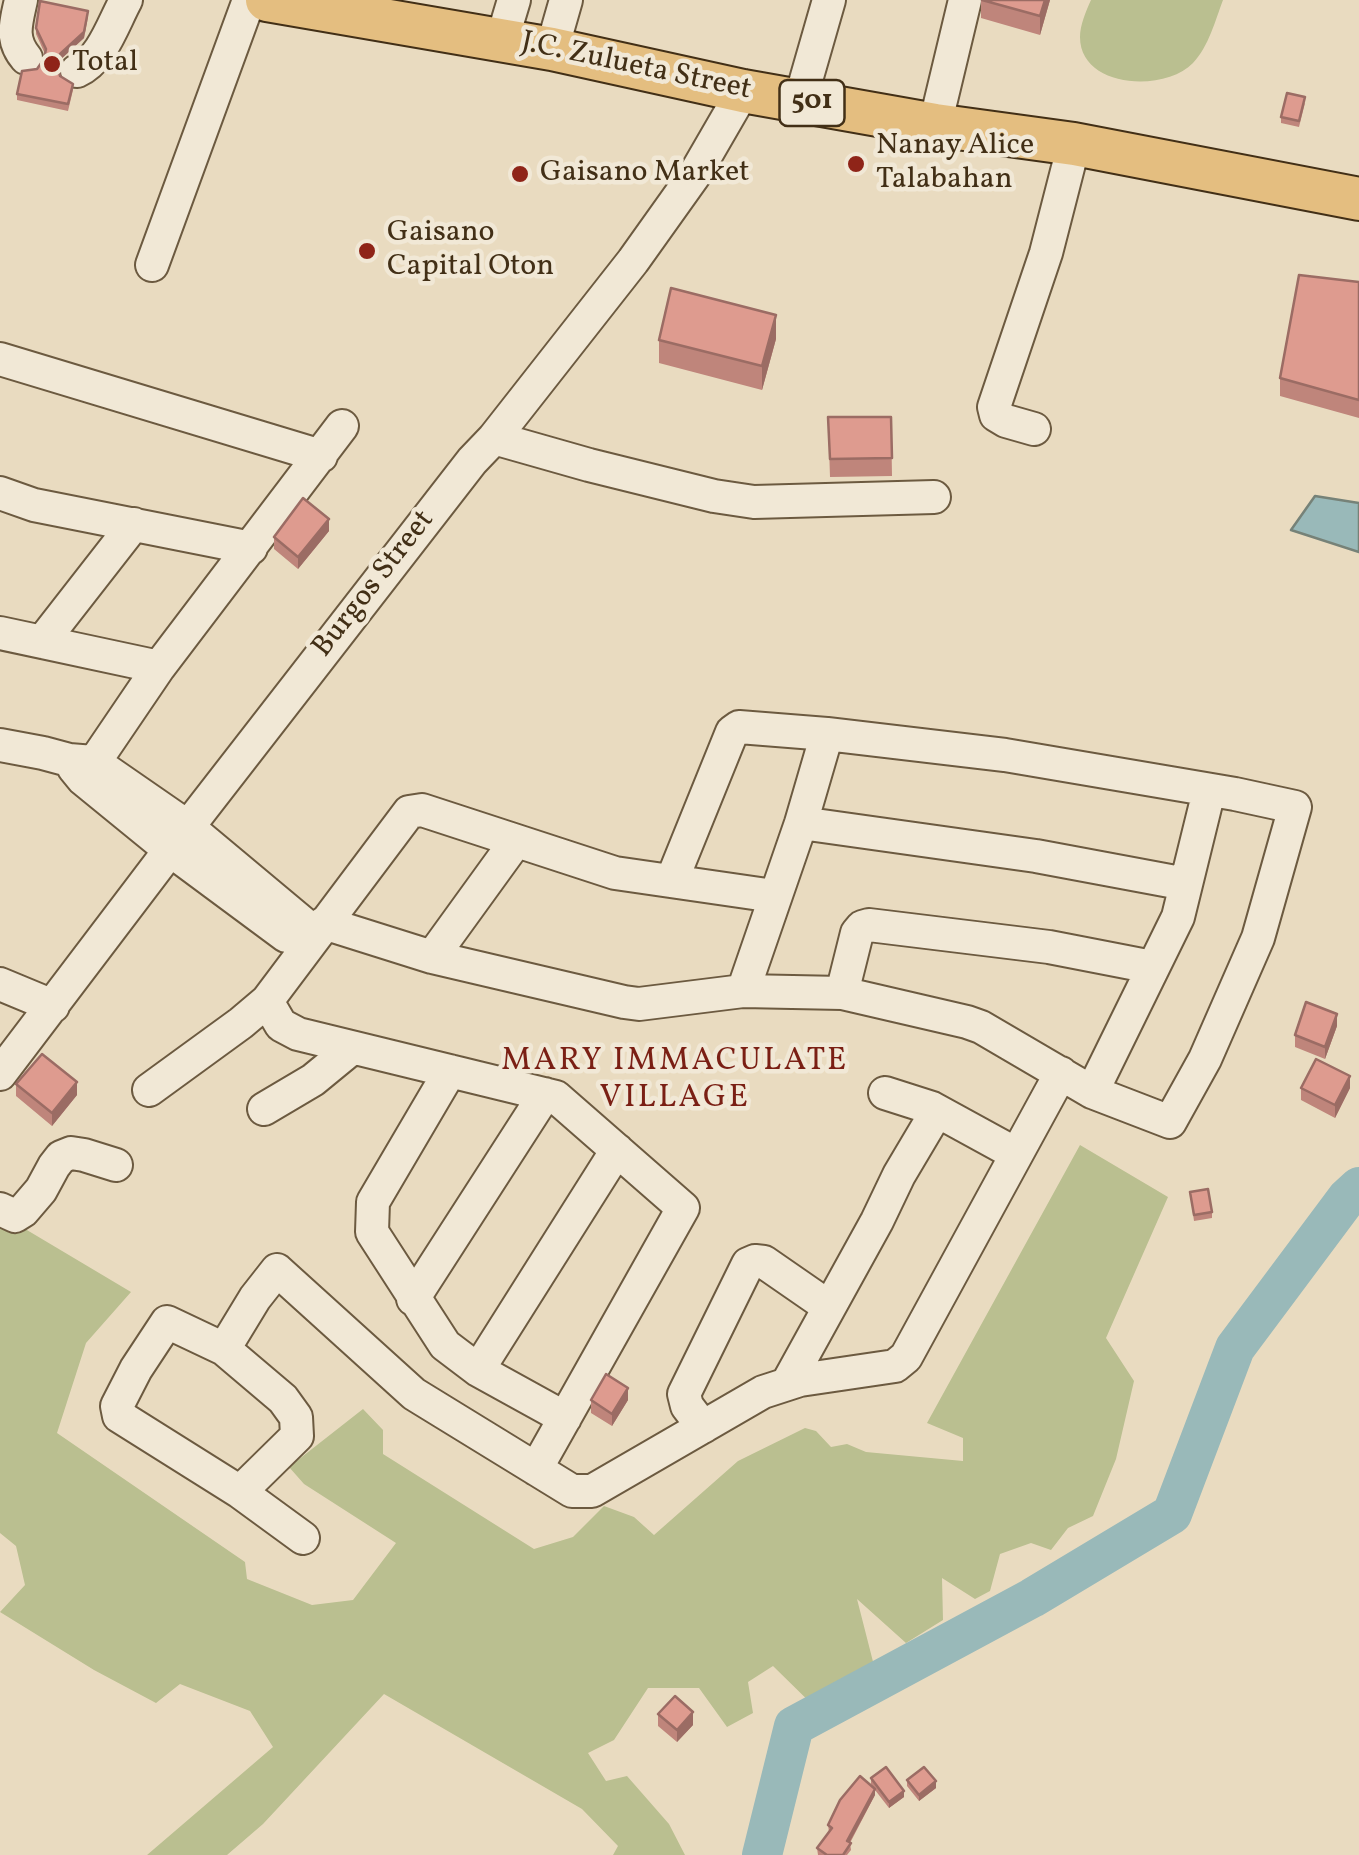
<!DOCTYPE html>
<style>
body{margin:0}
canvas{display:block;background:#e9dbc0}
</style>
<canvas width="1359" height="1855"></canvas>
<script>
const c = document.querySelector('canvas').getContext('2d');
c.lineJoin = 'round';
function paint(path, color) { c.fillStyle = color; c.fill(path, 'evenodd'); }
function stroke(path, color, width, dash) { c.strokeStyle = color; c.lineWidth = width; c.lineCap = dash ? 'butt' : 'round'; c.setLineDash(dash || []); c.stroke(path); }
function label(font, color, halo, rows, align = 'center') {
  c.font = font + ' Vollkorn,serif'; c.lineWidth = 9; c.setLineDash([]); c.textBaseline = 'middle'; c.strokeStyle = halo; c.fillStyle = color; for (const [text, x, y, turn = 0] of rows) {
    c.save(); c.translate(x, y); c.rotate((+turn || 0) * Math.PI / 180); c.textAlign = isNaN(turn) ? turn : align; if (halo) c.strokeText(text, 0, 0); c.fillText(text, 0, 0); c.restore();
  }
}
const green = new Path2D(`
 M1091,0H1223C1215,21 1209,46 1193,63C1164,93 1080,88 1080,37C1080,25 1086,11 1091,0Z
 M1080,1145L1168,1197L1106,1338L1134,1381L1116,1459L1093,1516L1068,1528L1051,1550L1031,1543L1000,1554L990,1591L975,1599L942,1578L943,1620L906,1643L857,1599L881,1693L826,1718L773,1666L748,1682L753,1713L727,1727L699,1688H648L614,1740L588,1753L606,1781L627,1776L669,1824L685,1855H613L618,1846L582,1809L384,1694L263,1824L227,1855H147L273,1747L250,1711L180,1684L156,1703L94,1670L0,1612L25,1585L16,1546L0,1533V1214L131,1292L86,1343L57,1433L245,1562L247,1579L312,1605L353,1600L396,1543L304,1484L289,1467L363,1409L383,1430V1454L534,1549L573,1537L604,1506L634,1517L654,1535L738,1461L805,1428L816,1431L831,1447L847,1444L866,1452L963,1461V1438L927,1423Z`);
const water = new Path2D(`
 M1315,496L1359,503V552L1291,530Z`);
const river = new Path2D(`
 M762,1855L794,1726L1032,1598L1172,1514L1235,1348L1347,1198L1359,1187`);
const minor = new Path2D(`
 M21,0C16,23 10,39 26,58
 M502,40L514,0
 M552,49L566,0
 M77,71C102,60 113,24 126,0
 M800,101L829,0
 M935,125L965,0
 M152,265L249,0
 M0,359L321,456
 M1034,429L1006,421L996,415L994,407L1046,253L1074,144
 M494,438L589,465L714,496L754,502L934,497
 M0,493L34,505L251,548
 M0,633L159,667
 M42,642L134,524
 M0,745L43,753L69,760L94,762L188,827L316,934
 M74,768L83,779L170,850L286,936
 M83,779L159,667L342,426
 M801,823L1036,856L1186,884
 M324,923L432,957L624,1002L639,1004L743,991L842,993L967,1022L981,1027L1092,1092L1170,1122L1205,1059L1258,938L1295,807L1235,794L1005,755L827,734L739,727L732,732L672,880
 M432,957L516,841
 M0,984L53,1006
 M743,991L801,823L827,734
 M842,993L857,933L862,927L869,925L1049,947L1152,967
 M267,1001L281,1025L298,1034L556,1097L683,1208L536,1469
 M450,1071L373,1202L372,1232L445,1345L478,1370L565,1418
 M0,1074L170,850L472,461L494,438L633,261L695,174L743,91
 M149,1090L241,1023L267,1001L409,812L422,810L615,873L774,896
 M1092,1092L1178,917L1209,791
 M885,1093L932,1108L1016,1154
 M264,1109L313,1080L352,1048
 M0,1209L15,1216L23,1211L41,1190L54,1166L61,1157L71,1153L84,1155L116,1165
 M413,1299L545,1094
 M224,1349L255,1298L277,1270L414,1394L572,1491H592L763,1392L800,1380L895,1366L906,1357L1061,1073
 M478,1370L617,1150
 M787,1384L877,1221L899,1175L937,1111
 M703,1427L687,1406L684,1394L748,1264L755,1261L764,1262L829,1307
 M240,1492L297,1436L296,1417L283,1399L224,1349L167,1322L136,1369L117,1406L119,1416L240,1492L303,1538`);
const major = new Path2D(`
 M267,0L552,49L743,91L935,125L1074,144L1359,199`);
const wall = new Path2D(`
 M981,0H1050L1040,35L981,18Z
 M88,17L84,38L60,60L58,67L60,76L73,90L68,111L17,100V94L44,59L45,54L36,34V28Z
 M1305,103L1299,127L1281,123V117Z
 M1359,282V418L1280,396V378Z
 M776,339L762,390L659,363V340Z
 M828,417H891L892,476L830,477Z
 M329,531L298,569L274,549V537Z
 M1337,1026L1325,1059L1295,1047V1035Z
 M16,1084L77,1095L52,1126L16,1096Z
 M1301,1088H1350L1335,1118L1301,1100Z
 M1190,1192L1212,1212V1218L1194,1221Z
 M591,1400H628L612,1426L591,1413Z
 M658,1714L693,1725L677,1742L658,1726Z
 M871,1778L904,1797L889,1808L875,1790V1795L850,1843L851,1850L847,1855H818L817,1848L829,1832L828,1825L873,1787L871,1784Z
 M907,1780L936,1788L919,1801L907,1786Z`);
const shadedWall = new Path2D(`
 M1045,0H1050L1040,35V16Z
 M88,11L84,38L60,60L57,70L60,54Z
 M776,315V339L762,390V366Z
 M329,519V531L298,569V557Z
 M1337,1014V1026L1325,1059V1047Z
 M1350,1076V1088L1335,1118V1105Z
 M77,1082V1095L52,1126V1113Z
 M628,1388V1400L612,1426V1414Z
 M693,1712V1725L677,1742V1730Z
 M936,1781V1788L919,1801V1795Z
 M875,1789V1795L847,1847V1841Z
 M904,1791V1797L889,1808V1802Z`);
const building = new Path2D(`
 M982,0H1045L1040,16Z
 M40,1L88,11L84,32L60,54L57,64L60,76L73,84L68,104L17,94L22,71L37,69L44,59L46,49L36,28Z
 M1287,93L1305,97L1299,121L1281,117Z
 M1299,275L1359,282V400L1280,378Z
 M671,288L776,315L762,366L659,340Z
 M828,417H891L892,458L830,459Z
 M303,498L329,519L298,557L274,537Z
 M1306,1002L1337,1014L1325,1047L1295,1035Z
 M42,1054L77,1082L52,1113L16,1084Z
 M1316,1059L1350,1076L1335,1105L1301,1088Z
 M1208,1189L1212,1212L1194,1215L1190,1192Z
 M606,1374L628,1388L612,1414L591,1400Z
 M675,1696L693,1712L677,1730L658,1714Z
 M886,1767L904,1791L889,1802L871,1778Z
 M924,1767L936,1781L919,1795L907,1780Z
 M860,1776L875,1789L847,1841L851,1843L843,1855H827L817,1848L832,1828L828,1825L840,1800Z`);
const markers = [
 [52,64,10,"#8f2418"],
 [856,164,10,"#8f2418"],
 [520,174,10,"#8f2418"],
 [367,251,10,"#8f2418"]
];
const shields = [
 [812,103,65]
];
const shieldNames = [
 ["501",812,103]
];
const poiNames = [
 ["Total",72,64],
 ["Nanay Alice",876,147],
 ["Talabahan",876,181],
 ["Gaisano Market",540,174],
 ["Gaisano",387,234],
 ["Capital Oton",387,268]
];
const streetNames = [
 ["J.C. Zulueta Street",636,68,12],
 ["Burgos Street",375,585,-52]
];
const neighbourhoodNames = [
 ["MARY IMMACULATE",675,1063],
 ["VILLAGE",675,1100]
];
paint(green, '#babf90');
paint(water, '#99b9b9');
stroke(water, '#768278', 2.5);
stroke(river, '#99b9b9', 40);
stroke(minor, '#6c5a40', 36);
stroke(major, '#422f16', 46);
stroke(minor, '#f1e8d6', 32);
stroke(major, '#e4be80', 42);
paint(wall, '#bf857b');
paint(shadedWall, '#9b6c64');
paint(building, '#de9b8f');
stroke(building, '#9b6c64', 2.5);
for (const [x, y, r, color] of markers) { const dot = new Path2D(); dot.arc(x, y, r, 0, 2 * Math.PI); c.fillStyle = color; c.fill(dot); stroke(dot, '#f1e8d6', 4); }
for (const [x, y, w] of shields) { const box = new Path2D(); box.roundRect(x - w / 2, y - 23, w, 46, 8); c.fillStyle = '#f1e8d6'; c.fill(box); stroke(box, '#422f16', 2.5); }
label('bold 28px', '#422f16', null, shieldNames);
label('30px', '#422f16', '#f1e8d6', poiNames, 'left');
label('30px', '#422f16', '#f1e8d6', streetNames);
c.letterSpacing = '2.5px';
label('32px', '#7a1f14', '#f1e8d6', neighbourhoodNames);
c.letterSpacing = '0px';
</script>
